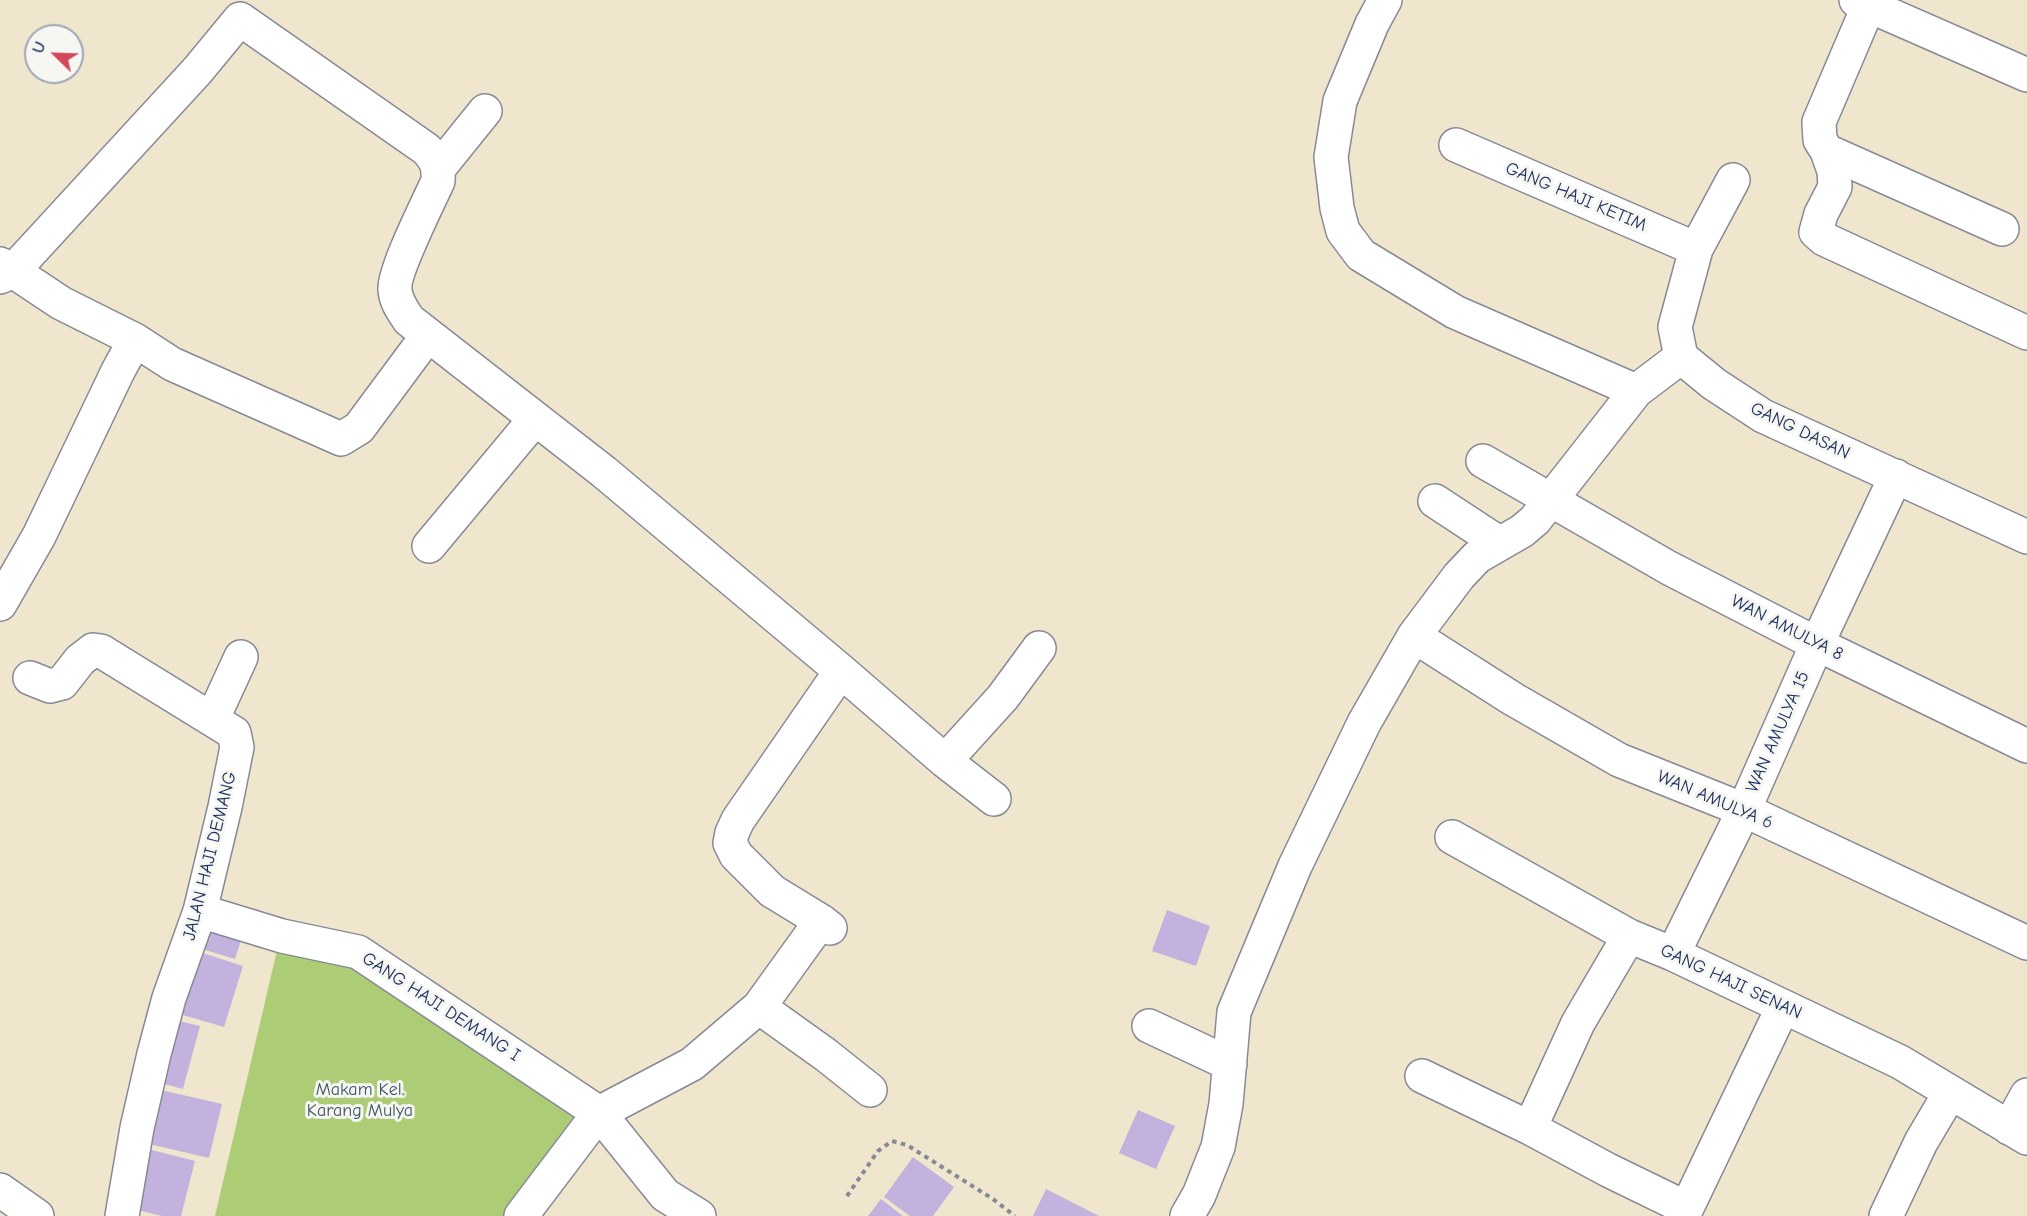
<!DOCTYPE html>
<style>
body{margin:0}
#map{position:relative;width:2027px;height:1216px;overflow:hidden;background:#efe6cd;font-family:"Comic Neue",sans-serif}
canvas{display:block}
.north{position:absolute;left:24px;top:24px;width:60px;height:60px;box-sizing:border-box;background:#f6f6f2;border:2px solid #9ea6b7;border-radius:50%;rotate:293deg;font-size:16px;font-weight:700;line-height:24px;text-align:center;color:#1b2f5e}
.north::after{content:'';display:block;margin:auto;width:21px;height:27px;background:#d1495b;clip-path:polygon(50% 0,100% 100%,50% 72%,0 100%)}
</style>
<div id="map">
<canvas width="2027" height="1216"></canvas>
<div class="north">U</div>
</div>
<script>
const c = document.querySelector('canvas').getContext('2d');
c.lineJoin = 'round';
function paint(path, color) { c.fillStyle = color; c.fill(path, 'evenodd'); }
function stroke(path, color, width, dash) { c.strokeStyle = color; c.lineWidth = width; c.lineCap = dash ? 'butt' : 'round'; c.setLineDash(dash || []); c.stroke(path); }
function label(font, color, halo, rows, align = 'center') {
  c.font = font + ' "Comic Neue",sans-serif'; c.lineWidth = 6; c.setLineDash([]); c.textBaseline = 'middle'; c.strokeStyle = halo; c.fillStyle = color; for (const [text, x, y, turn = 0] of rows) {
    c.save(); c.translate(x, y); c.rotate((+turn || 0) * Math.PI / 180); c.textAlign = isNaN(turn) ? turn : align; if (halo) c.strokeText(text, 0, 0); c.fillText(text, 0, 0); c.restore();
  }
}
const green = new Path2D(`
 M278,946L355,961L588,1115L512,1216H215Z`);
const building = new Path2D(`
 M1167,910L1210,926L1196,966L1152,951Z
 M211,918L245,928L235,959L202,949Z
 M196,951L243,966L224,1027L176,1013Z
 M175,1020L200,1026L183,1089L157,1082Z
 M161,1090L222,1104L209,1158L149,1144Z
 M1138,1110L1175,1126L1156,1169L1119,1153Z
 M148,1149L195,1161L181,1216H162L133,1209Z
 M913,1157L954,1187L933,1216H910L884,1197Z
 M1046,1189L1099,1216H1033Z
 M881,1199L903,1216H868Z`);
const path = new Path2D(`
 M847,1196L878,1151L892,1141L907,1145L993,1199L1015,1216`);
const minor = new Path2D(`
 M1385,0L1372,24L1340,101L1331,157L1337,208L1343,231L1361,255L1455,312L1636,391
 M1856,0L2027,75
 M1871,0L1819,122L1820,140L1827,151L1834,171L1835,187L1821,214L1816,232L1824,239L2027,333
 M1456,145L1696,249
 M1827,151L2002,229
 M439,168L485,111
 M0,264L13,271L197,71L240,19L426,149C436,159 439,167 438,181C429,201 393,272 395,290C396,302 403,311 409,320L604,472L841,671L945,761L994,799
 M0,277L13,271L61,303L135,340L172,364L341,439L359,428L428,335
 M1681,357L1714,384L1763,416L2027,537
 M1681,357L1675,327L1696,249L1733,180
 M1483,461L1669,568L1817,644L2027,746
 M1435,501L1499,543
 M429,546L535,419
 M0,604L39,536L118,371L135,340
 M1414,636L1513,699L1619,760L1744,810L2027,943
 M30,678L50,686L62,683L80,660L93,650L101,651L234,733L237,747L225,807L200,911L169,998L154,1054L137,1128L122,1216
 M213,718L241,657
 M945,761L1003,697L1039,648
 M1452,837L1629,936L1673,954L1900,1062L2027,1138
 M200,911L282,936L358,952L599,1113L665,1195L699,1216
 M821,921L772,891L736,855L730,843L732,833L738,820L841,671
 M1673,954L1744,810L1817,644L1896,476
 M759,1007L826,1055L870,1090
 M1149,1026L1230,1064
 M1422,1076L1530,1128L1608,1170L1686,1208
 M1530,1128L1578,1023L1629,936
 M2009,1128L2027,1095
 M0,1190L37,1216
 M521,1216L599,1113L692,1064L759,1007L821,921L830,928
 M1187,1216L1199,1195L1218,1147L1226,1104L1234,1012L1295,866L1364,723L1414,636L1459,576L1477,557L1522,531L1535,520L1636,391L1681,357
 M1683,1216L1783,1007
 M1886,1216L1921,1142L1950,1093`);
const streetNames = [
 ["GANG HAJI KETIM",1576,197,23],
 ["GANG DASAN",1800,431,26],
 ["WAN AMULYA 8",1787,628,27],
 ["WAN AMULYA 15",1778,732,-66],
 ["WAN AMULYA 6",1715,800,23],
 ["JALAN HAJI DEMANG",210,856,-76],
 ["GANG HAJI SENAN",1731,982,25],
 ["GANG HAJI DEMANG I",441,1007,33]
];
const parkNames = [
 ["Makam Kel.",360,1090],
 ["Karang Mulya",360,1111]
];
paint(green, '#accd75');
paint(building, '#c3b2dd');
stroke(minor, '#858a96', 36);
stroke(path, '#858a96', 4, [4.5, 4.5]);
stroke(minor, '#fff', 33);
label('18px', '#1b2f5e', '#f6f6f2', streetNames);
label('18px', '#3f5664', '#f6f6f2', parkNames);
</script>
